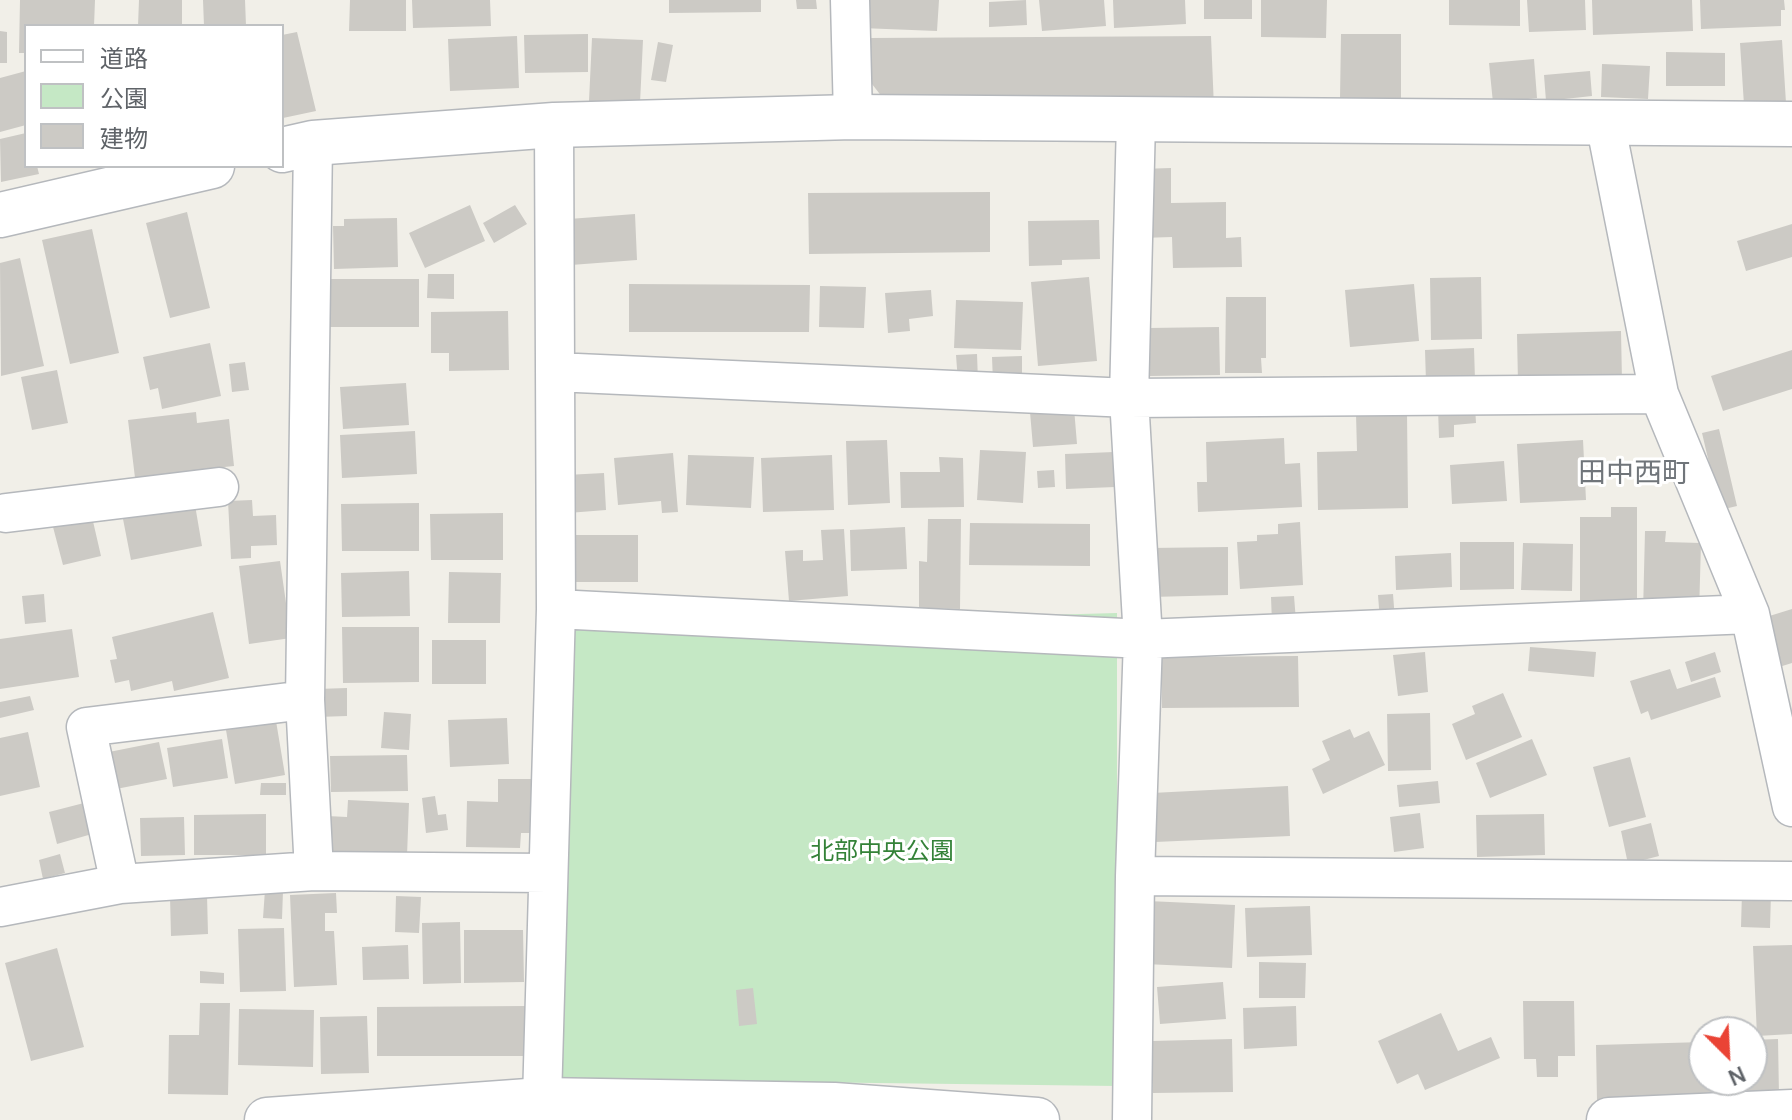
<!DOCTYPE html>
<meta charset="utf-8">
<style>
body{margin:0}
#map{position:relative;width:1792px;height:1120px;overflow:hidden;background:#f1efe8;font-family:Manrope,"Noto Sans JP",sans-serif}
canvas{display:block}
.legend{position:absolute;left:24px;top:24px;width:260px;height:144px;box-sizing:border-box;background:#fff;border:2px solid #bfc1c3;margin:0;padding:10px 14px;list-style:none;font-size:24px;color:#5f6368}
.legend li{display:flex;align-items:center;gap:16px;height:40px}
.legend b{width:40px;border:2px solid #bfc1c3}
.north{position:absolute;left:1688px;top:1016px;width:80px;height:80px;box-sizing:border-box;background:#fff;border:2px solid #bfc1c3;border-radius:50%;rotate:156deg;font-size:22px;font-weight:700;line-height:32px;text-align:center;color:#5f6368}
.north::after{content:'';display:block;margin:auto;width:28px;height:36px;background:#ea4335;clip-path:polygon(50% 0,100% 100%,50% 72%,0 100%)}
</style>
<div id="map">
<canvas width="1792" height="1120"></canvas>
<ul class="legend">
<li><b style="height:10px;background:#fff"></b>道路</li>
<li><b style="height:22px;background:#c5e8c5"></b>公園</li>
<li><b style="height:22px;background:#cccac5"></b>建物</li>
</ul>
<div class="north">N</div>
</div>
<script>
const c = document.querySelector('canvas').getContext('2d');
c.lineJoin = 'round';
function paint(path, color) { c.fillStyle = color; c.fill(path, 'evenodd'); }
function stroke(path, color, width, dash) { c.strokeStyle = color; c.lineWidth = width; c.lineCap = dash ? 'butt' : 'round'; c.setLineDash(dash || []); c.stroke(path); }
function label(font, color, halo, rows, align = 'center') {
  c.font = font + ' Manrope,"Noto Sans JP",sans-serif'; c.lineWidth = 6; c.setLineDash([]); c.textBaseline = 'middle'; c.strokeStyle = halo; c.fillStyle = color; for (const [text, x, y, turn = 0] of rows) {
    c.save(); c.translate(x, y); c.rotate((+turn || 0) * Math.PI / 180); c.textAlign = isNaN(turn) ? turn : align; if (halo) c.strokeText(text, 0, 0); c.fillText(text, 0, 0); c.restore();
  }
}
const green = new Path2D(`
 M1117,613V1086L555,1079L572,628Z`);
const building = new Path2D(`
 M20,0H95L94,26H26V53H19Z
 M139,0H182V26H138Z
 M203,0H245L246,26H204Z
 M350,0H406V31H349Z
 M412,0H490L491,26L413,28Z
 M669,0H761V12L669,13Z
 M796,0H816L817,9H797Z
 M862,0H939L937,31L861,28Z
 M1026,0L1027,25L989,27V2Z
 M1039,0H1104L1106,26L1042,31Z
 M1113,0H1185L1186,24L1114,28Z
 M1204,0H1252V19H1204Z
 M1261,0H1327L1326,38L1261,37Z
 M1449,0H1520V26L1449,25Z
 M1527,0H1585L1586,30L1529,32Z
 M1592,0H1692L1693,31L1593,35Z
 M1700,0H1784L1785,10H1781V26L1701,29Z
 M0,31L7,32V63H0Z
 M297,32L316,111L283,118L282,35Z
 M588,34V72L525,73L524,35Z
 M1341,34H1401V100L1340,99Z
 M517,36L519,88L450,91L448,39Z
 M1211,36L1214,108L886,102L872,84L866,65L869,38Z
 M592,38L643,40L640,103L589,101Z
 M1782,40L1786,103L1744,105L1740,43Z
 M658,42L673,45L666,82L651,80Z
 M1666,52L1725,53V86H1666Z
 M1534,59L1537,98L1493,103L1489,63Z
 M1602,64L1650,66L1648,99L1601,97Z
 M26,71V125L0,132V78Z
 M1590,71L1592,96L1546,101L1544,75Z
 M26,133V166H37L39,174L1,182L0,139Z
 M1171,168V203L1226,202V238L1241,237L1242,267L1173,268L1172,237L1141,238L1140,169Z
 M990,192V252L809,254L808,193Z
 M470,205L485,241L425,268L409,233Z
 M515,205L527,224L494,243L483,223Z
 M187,212L210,308L170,318L146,223Z
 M635,214L637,260L571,265L569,219Z
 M397,218L398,267L334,269L333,226H344V219Z
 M1099,220L1100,259L1062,260V265L1029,266L1028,221Z
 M1792,224V257L1746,271L1737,241Z
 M92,229L119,353L70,364L42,240Z
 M20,258L44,366L1,376L0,263Z
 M428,274H454V299L427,298Z
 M1089,277L1097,361L1038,366L1031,282Z
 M1481,277L1482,339L1431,340L1430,278Z
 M325,279H419V327H325Z
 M629,284L810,285L809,332H629Z
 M1414,284L1419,341L1350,347L1345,290Z
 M820,286L866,287L864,328L819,327Z
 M931,290L933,316L909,319L910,331L888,333L885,293Z
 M1226,297H1266V358H1261L1262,373H1225Z
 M956,300L1023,302L1021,350L954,348Z
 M508,311L509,370L449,371V353H431V312Z
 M1219,327L1220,375L1150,376L1149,328Z
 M1621,331L1622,381L1518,383L1517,334Z
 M210,343L221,396L162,409L158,388L150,390L143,357Z
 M1474,348L1475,380L1426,382L1425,350Z
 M1792,350V389L1723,411L1711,376Z
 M977,354L978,381L958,382L956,355Z
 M1022,356V382H993L992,357Z
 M245,362L249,390L232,392L229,364Z
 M57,370L68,423L32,430L21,377Z
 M406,383L409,425L343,429L340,387Z
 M1475,406L1476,423L1454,425V437L1439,438L1438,408Z
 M1074,408L1077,444L1033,447L1030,412Z
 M196,412L197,423L229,419L234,466L205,469L206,478L136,486L128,420Z
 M1407,412L1408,508L1318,510L1317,452L1357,451L1356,414Z
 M1719,429L1737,506L1720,510L1702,433Z
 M415,431L417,474L342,478L340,435Z
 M1284,438L1285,464L1300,463L1302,507L1198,512L1197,482H1207L1206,442Z
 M887,440L890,503L848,505L846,441Z
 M1583,440L1586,500L1520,503L1517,444Z
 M980,450L1026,452L1023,503L977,500Z
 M1114,452L1115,487L1066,489L1065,454Z
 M673,453L678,512L662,513L661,501L618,505L614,458Z
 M688,455L754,457L751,508L686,505Z
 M832,455L834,510L763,512L761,458Z
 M939,457L963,458L964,507L901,508L900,472H940Z
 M1504,461L1507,501L1452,504L1450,465Z
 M1054,470L1055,487L1038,488L1037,471Z
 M604,473L606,510L568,513L566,475Z
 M252,500L253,516L276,515L277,545L251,546V558L231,559L228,501Z
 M419,503V551H342L341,504Z
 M195,505L202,546L131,560L123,519Z
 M1611,507H1637V603H1580V517H1611Z
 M503,513V560H431L430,514Z
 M92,517L101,556L63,565L53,527Z
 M928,519H961L960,609L919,608V561L927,562Z
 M1300,522L1303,585L1240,589L1237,542L1257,541V535L1278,534V524Z
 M970,523L1090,524V566L969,565Z
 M905,527L907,569L851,571L850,530Z
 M844,529L848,596L789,601L785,551L803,550V561L823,560L821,530Z
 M1645,531H1666L1665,542L1701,543L1699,614L1643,613Z
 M567,535H638V582H567Z
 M1460,542H1514V589L1460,590Z
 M1523,543L1573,544L1572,591L1521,590Z
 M1228,547V595L1151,597L1150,548Z
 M1451,553L1452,587L1396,590L1395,556Z
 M280,561L291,638L249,644L239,566Z
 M409,571L410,616L342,617L341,573Z
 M449,572L501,573L500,623H448Z
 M44,594L46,622L25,624L22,596Z
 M1393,594L1395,620L1380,621L1378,595Z
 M1294,596L1296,621L1272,623L1271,597Z
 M1792,609V663L1779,667L1763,618Z
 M213,612L229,678L174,691L172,681L131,691L129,680L115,683L110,660L117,659L112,637Z
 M342,627H419V682L343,683Z
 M72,629L79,677L0,689V639Z
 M432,640H486V684H432Z
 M1530,647L1596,652L1594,677L1528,671Z
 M1425,652L1428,692L1398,696L1393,655Z
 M1715,652L1721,672L1691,682L1685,662Z
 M1298,656L1299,707L1162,708V657Z
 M1670,669L1677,689L1715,677L1721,697L1651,720L1648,711L1641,714L1630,681Z
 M347,688V716L317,717V689Z
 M1503,693L1522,737L1466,760L1452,724L1475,714L1472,706Z
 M30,696L34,710L0,718V702Z
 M384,712L411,714L409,750L381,748Z
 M1430,713L1431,770L1388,771L1387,714Z
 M507,718L509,764L450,767L448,720Z
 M276,721L285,775L235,784L226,730Z
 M1350,729L1354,738L1369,731L1385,765L1323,794L1312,769L1330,760L1322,741Z
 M28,732L40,787L0,796V738Z
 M222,739L228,778L173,787L167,748Z
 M1532,739L1547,775L1490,798L1476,763Z
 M159,742L167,779L111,790L104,753Z
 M407,755L408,791L331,792L330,756Z
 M1630,757L1646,817L1609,827L1593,767Z
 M498,779H532L531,833H521L520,848L466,847L467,801L498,802Z
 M1438,781L1440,803L1399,807L1397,785Z
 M261,783H286V795H260Z
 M1288,786L1290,836L1155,842L1152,793Z
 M435,796L438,815L446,814L448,830L426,833L422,798Z
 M348,800L409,803L407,856L325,853L327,816L347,817Z
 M84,803L92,834L57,844L49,812Z
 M1420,813L1424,848L1394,852L1390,817Z
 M266,814V855H194V815Z
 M1544,814L1545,855L1477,857L1476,815Z
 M184,817L185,855L141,856L140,818Z
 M1651,823L1659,856L1628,864L1621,831Z
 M60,854L65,873L43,879L39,860Z
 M265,890L283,891L282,919L263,918Z
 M1742,892L1771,893L1770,928L1741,927Z
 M336,893L337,913H325V931H334L337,985L294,987L290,895Z
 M207,895L208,934L171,936L170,896Z
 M396,896L421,897L419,933L395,932Z
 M1148,901L1235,905L1232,968L1145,964Z
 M1310,906L1312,955L1247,957L1245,908Z
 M460,922L461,983L423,984L422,923Z
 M284,928L286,991L240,992L238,929Z
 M464,930H523L524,982L464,983Z
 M408,945L409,979L363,980L362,947Z
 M1792,945V1034L1757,1036L1753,946Z
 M57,948L84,1047L31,1061L5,963Z
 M1259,962L1306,963L1305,998H1259Z
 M200,971L224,973V984L200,983Z
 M1223,982L1226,1019L1160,1024L1157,987Z
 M753,988L757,1024L739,1026L736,990Z
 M1523,1001H1574L1575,1056H1558V1077H1537L1536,1059H1524Z
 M200,1003H230L228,1095L168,1094L169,1035H199Z
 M526,1006V1056H377V1007Z
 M1296,1006L1297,1046L1244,1049L1243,1008Z
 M239,1009L314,1010L313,1067L238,1065Z
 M1441,1013L1458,1051L1491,1037L1500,1058L1425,1090L1418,1074L1397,1084L1378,1041Z
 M367,1016L369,1073L321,1074L320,1017Z
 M1232,1039L1233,1092L1153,1093L1152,1041Z
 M1778,1039L1779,1096L1597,1101L1596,1045L1704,1042V1080H1752V1040Z`);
const minor = new Path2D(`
 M850,0L853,117
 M1605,122L1659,394L1750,614L1792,807
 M313,143L305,700L314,871
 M555,372L1129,398L1659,394
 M6,513L219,487
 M556,609L1143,639L1750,614
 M1135,876L1792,881
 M120,884L86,727L305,700
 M0,907L120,884L314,871L547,873
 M542,1100L556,609L554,125
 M1132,1120L1135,876L1143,639L1129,398L1136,121`);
const tertiary = new Path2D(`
 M282,150L313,143L554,125L853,117L1792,124
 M0,215L212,166
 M267,1120L542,1100L834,1105L1037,1120
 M1609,1120L1792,1112`);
const parkNames = [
 ["北部中央公園",882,852]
];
const quarterNames = [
 ["田中西町",1634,474]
];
paint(green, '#c5e8c5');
paint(building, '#cccac5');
stroke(minor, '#b5b8bc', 41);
stroke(tertiary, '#b5b8bc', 47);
stroke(minor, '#fff', 38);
stroke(tertiary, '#fff', 44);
label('24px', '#348238', '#fff', parkNames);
label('28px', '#70757a', '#fff', quarterNames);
</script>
